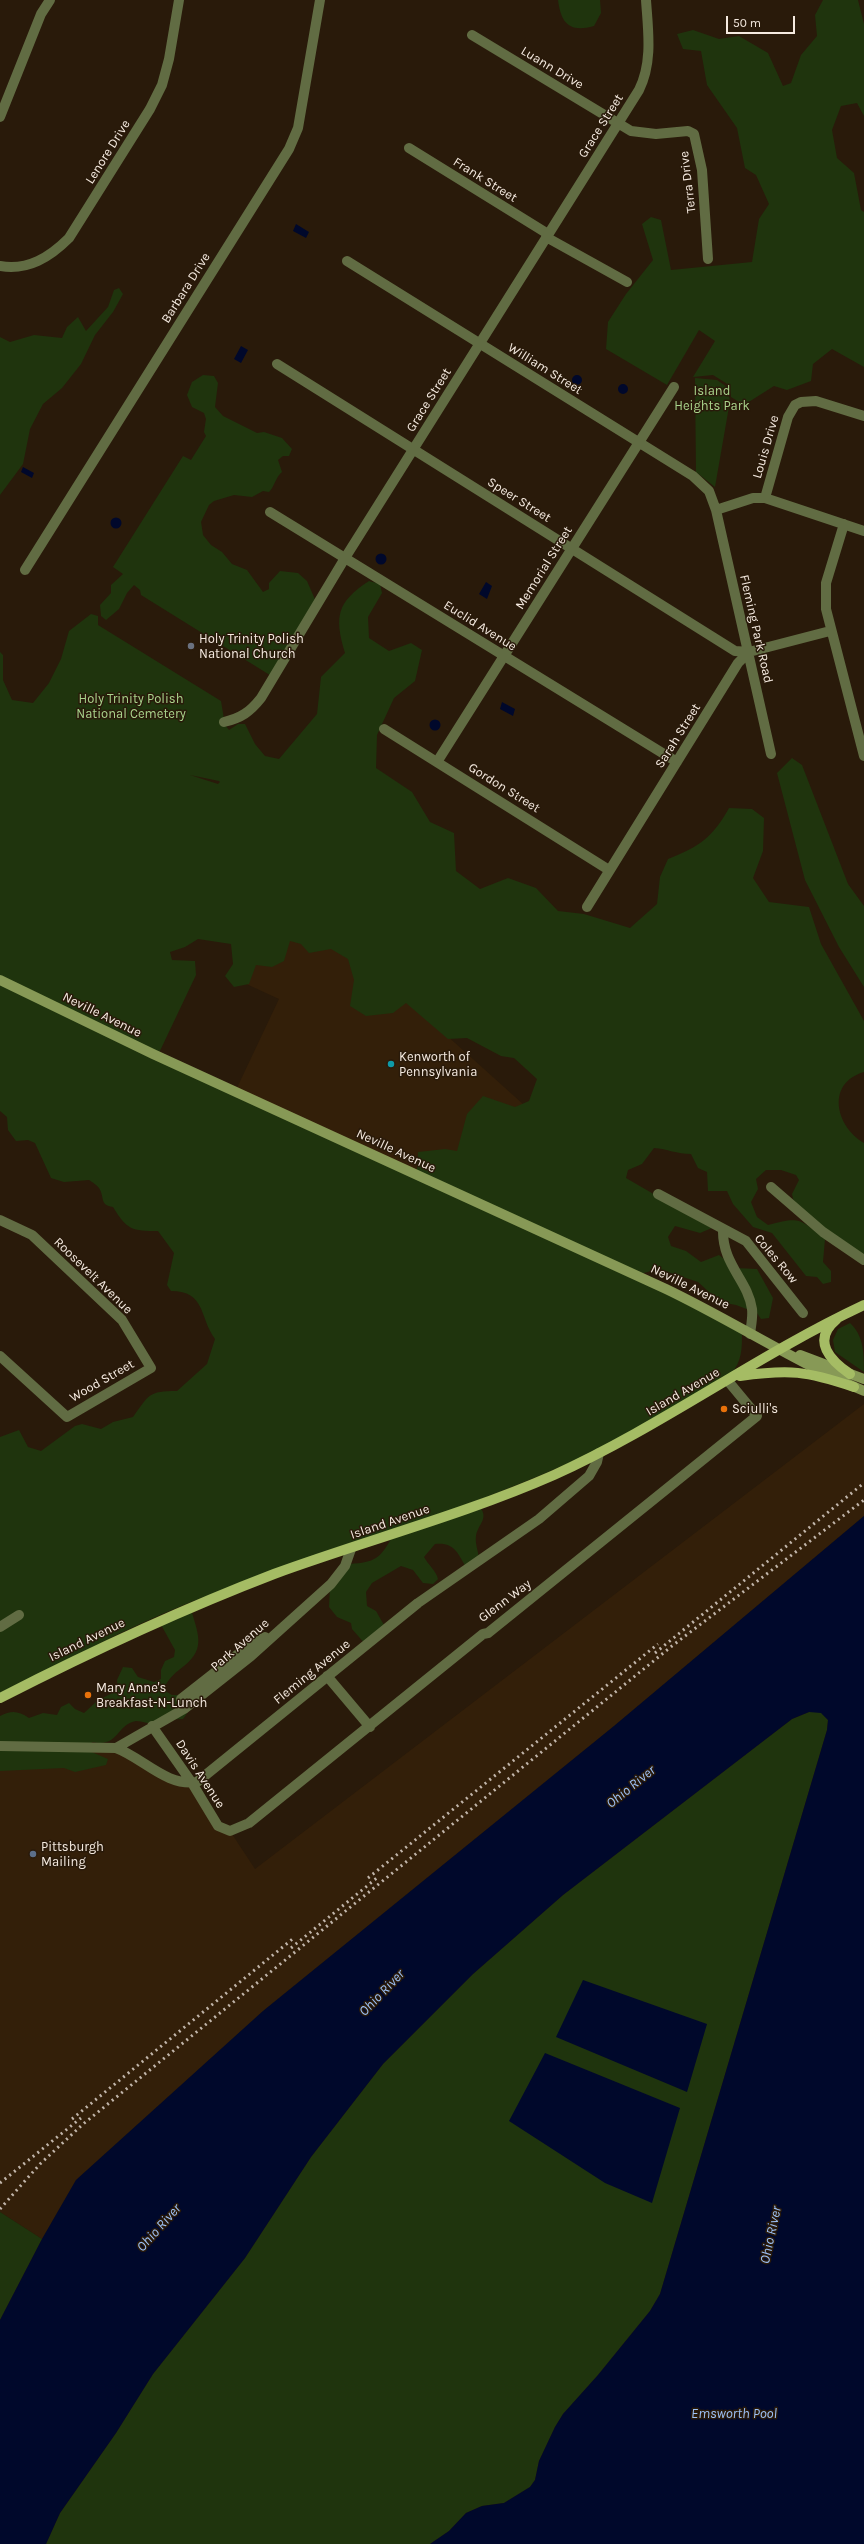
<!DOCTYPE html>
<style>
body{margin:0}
#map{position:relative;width:864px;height:2544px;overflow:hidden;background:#291a0a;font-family:Karla,sans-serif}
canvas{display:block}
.scale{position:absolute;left:726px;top:16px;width:69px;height:18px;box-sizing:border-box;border:2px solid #f5eae0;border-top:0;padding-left:5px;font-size:12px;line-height:14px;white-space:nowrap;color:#f5eae0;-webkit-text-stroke:3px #291a0a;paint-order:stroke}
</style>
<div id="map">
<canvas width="864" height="2544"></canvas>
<div class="scale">50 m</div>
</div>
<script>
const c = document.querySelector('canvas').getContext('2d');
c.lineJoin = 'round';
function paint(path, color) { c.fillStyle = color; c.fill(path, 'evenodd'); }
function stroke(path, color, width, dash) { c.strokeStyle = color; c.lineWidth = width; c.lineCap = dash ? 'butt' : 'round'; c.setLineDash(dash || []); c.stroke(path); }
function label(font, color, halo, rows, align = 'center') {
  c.font = font + ' Karla,sans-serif'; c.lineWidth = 3; c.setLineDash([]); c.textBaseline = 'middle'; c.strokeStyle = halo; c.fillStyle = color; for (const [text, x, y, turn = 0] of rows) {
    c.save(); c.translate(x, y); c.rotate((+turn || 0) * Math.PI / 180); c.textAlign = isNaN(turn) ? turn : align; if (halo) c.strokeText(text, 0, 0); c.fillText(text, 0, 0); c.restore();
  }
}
const built = new Path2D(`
 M285,890L653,1221L629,1272L235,1092L279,999L242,982Z
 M864,1404V1516L614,1726L263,2011L76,2180L42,2239L0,2212V1746L116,1748L156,1770L192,1783L218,1826L230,1831L255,1869Z`);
const green = new Path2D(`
 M558,0H600L601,13L594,26C569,33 561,23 558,0Z
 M823,0H858L864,24V116L857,103L841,106L832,130L837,158L854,173L861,210L864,212V367L832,349L813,364L811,381L787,390L774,386L744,405L731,397L729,385L713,375L693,377L715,341L699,330L667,385L606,349L608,322L626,294L653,260L642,224L651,217L661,220L671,270L752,262L759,219L769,204L756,175L745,168L737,128L707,85L701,51L683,49L677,34L693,30L719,39L739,36L768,53L783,86L791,83L801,55L817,36L815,15Z
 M119,288L123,294L113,312L95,335L81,364L62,388L43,404L30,429L23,464L0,495V337L10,342L34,335L62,338L67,327L78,317L86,331L108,307L114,290Z
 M203,375L214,376L218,383L215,407L223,416L257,433L264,432L282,438L292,449L289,456H283L278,460L282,472C275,478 275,486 269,492L263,491L252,497L234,495L214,501L209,505L201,522L203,535L211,545L222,552L232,564L247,570L263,592L269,589V583L280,571L298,573L307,581L317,604L273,677L141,595L140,590L134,585L127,593L119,609L106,620L101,616L100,605L111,593V585L123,574L113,567L183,456L191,460L206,436L204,432L206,419L204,413L192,407L187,395L192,382Z
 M695,378L717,380L727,387L730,401L715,487L696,472Z
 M369,581L380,584L382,593L368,617L369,638L389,651L411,643L422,650L415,681L394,698L377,735L376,768L412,792L430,822L454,833L456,871L480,889L508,878L536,888L558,911L584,914L630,928L657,904L660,877L668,859C699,847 713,837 729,808L752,809L764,818L763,851L753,878L769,902L809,907L821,944L864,1021V1072C826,1083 835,1126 864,1143V1258L795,1207L792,1194L799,1180L796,1175L781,1170H766L756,1179L758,1189L751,1202L757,1217L768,1225C800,1216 800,1219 825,1239L823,1262L831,1271V1282L823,1284L817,1277L806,1276L772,1233L753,1227L733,1204L727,1191H708L707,1172L698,1168L691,1154C677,1154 667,1149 654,1148L642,1164L628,1170L626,1178L712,1228L700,1233L675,1226L668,1237L671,1246L686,1251L701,1262L719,1255L736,1268L757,1269L773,1298L769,1318L761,1319L757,1313L736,1305L720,1302L698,1282L659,1269L640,1274L417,1171L418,1152L445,1149L457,1151L467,1114L483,1096L515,1107L529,1101L537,1079L514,1058L501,1056L467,1038L448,1039L406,1003L393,1013L366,1016L350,1006L354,980L348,959L331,949L309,953L301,944L290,941L284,961L272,967L256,965L249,984L234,987L225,976L233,964L231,944L198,939L185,947L170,952L172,960L195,961L196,975L158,1055L0,978V652L3,655V680L12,700L33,703L49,683L61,659L69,631L91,614L98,616V625L221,701L225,725L229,730L238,724H245L255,744L265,756L279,759L317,714L321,677L345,653C334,616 337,602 369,581ZM190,775L219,781L220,782L218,784Z
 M792,758L802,765L848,884L864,906V987L839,947L805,880L777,773Z
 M0,983L717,1317L742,1334C742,1349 742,1361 731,1374C722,1384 687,1401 674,1409C524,1498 352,1539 191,1602C125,1628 63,1663 0,1694V1437L19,1430L28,1447L41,1451L75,1426L82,1424L101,1429L113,1422L133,1417C149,1395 148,1391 177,1391L207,1364L215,1339C199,1317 206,1291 171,1291L167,1285L174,1253L158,1231C132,1231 127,1230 113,1207C99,1205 105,1197 99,1188C97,1185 92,1182 89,1180L64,1182L51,1178L35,1143L28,1140L16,1141L8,1130L7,1117L0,1111Z
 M850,1323C864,1336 864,1354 864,1372L835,1352L833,1340L838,1329Z
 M480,1507C489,1519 478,1524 476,1536C475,1543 478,1551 479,1558L466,1567C457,1552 454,1542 435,1544L424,1557C428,1565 436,1570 438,1579L433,1584L423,1583L413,1570L401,1566L372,1583L366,1592L367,1606L376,1611L384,1625L366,1645L352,1629L351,1623L337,1617L329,1607L330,1586L350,1564C375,1562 380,1559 392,1537Z
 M191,1609C197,1632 207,1648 184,1666C176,1672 170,1677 165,1686L167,1692L172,1695H182C189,1704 191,1710 183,1719C168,1719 164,1722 152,1723C147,1724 141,1721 136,1721C117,1724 118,1748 93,1742L88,1745L0,1744V1716C12,1710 18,1711 29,1718L43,1713L57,1715L61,1707L69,1703L75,1709L84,1713L97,1701L118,1690L117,1680L123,1667L132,1668L138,1677L154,1682L161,1679V1670L165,1661L174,1657L175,1650L160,1623Z
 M809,1712H821L828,1720L827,1730L660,2294L650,2311L598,2375L563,2414L555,2427L539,2461L535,2480L530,2487L504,2503L482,2506L466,2513L449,2531L430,2544H46L60,2513L116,2433L153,2374L245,2258L311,2157L383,2064L473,1974L563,1895L792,1719Z
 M0,1748L87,1750L108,1759L106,1765L75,1772L64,1768L0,1771Z
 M0,2212L42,2239L0,2320Z`);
const water = new Path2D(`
 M296,224L309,232L306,238L293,231Z
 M241,346L248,350L241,363L234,359Z
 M572 380a5 5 0 1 1 10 0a5 5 0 1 1-10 0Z
 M618 389a5 5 0 1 1 10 0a5 5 0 1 1-10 0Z
 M23,467L34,473L32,478L21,472Z
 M110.5 523a5.5 5.5 0 1 1 11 0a5.5 5.5 0 1 1-11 0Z
 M375.5 559a5.5 5.5 0 1 1 11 0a5.5 5.5 0 1 1-11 0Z
 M486,582L492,586L487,599L479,594Z
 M502,702L515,709L513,716L500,709Z
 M429.5 725a5.5 5.5 0 1 1 11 0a5.5 5.5 0 1 1-11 0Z
 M864,1516V2544H430L449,2531L466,2513L482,2506L504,2503L530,2487L535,2480L539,2461L555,2427L563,2414L598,2375L650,2311L660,2294L827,1730L828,1720L821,1713L809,1712L792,1719L563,1895L473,1974L383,2064L311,2157L245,2258L153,2374L116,2433L60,2513L46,2544H0V2320L42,2239L76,2180L263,2011L614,1726Z
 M583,1980L707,2024L687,2092L556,2037Z
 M545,2053L680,2108L652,2203L605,2183L509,2121Z`);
const street = new Path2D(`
 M472,35L631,131L656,134L688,131L694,134L702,170L708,259
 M0,117L41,14L50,0
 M409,148L548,234
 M546,237L627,282
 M347,261L693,476L709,491L716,510L771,754
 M0,266C28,271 50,257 69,238L150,109L162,85L169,59L179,0
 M277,364L735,651L749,652
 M765,498L788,417L795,405L801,402L816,401L864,416
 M716,510L753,498H765L864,531
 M270,512L677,762
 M844,524L826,583V609L864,756
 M25,570L289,149L298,128L320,0
 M224,722C241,718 250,712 261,698L345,558L639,90C653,62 648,30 646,0
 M384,729L609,870
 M437,762L674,387
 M587,907L738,663L749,652L830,631
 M771,1187L823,1232L864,1260
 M658,1194L746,1241L803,1313
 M0,1220L32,1235L122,1320L151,1368L67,1417L0,1356
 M723,1229C722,1265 748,1280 752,1309C753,1317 751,1326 750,1334
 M0,1627L19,1615
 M327,1676L370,1727
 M181,1699L246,1648L265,1637
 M152,1726L192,1783L218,1826L230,1831L249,1823L483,1634L488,1633L757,1416L728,1381
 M0,1746L116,1748C143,1758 167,1787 197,1782L418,1603L539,1519L589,1476L597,1462L599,1453
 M116,1748L184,1709L251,1656L331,1584L345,1566L351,1549`);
const secondary = new Path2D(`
 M0,980L153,1054L666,1289C733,1321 795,1362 864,1391
 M800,1355L864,1379`);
const primary = new Path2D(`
 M836,1320C811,1341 831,1361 850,1374
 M740,1376C790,1369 806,1371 854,1387
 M0,1698C90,1652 180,1610 274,1574C367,1540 463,1515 554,1475C662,1426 757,1355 864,1305`);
const rail = new Path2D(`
 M655,1653L864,1483
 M368,1878L658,1644
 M291,1948L378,1877
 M72,2119L295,1937
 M0,2183L81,2118
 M0,2209L40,2164L82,2125L672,1646L864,1500`);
const markers = [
 [191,646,4,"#6b7280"],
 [391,1064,4,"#0f9aa8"],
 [724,1409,4,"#e8710a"],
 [88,1695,4,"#e8710a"],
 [33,1854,4,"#5c6f8a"]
];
const streetNames = [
 ["Luann Drive",552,68,31],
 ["Grace Street",601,126,-58],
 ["Lenore Drive",108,152,-58],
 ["Frank Street",485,180,32],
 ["Terra Drive",688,182,-97],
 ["Barbara Drive",186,288,-58],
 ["William Street",545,369,32],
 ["Grace Street",429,400,-58],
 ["Louis Drive",766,447,-74],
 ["Speer Street",519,500,32],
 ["Memorial Street",544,568,-58],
 ["Euclid Avenue",480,626,32],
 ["Fleming Park Road",756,629,77],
 ["Sarah Street",678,736,-58],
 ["Gordon Street",504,788,32],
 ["Neville Avenue",102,1015,26],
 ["Neville Avenue",396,1151,25],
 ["Coles Row",776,1259,50],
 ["Roosevelt Avenue",93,1276,44],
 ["Neville Avenue",690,1287,26],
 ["Wood Street",102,1381,-30],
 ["Island Avenue",683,1392,-30],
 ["Island Avenue",390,1522,-19],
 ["Glenn Way",505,1601,-37],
 ["Island Avenue",87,1640,-26],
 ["Park Avenue",240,1645,-41],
 ["Fleming Avenue",312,1672,-39],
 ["Davis Avenue",200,1774,57]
];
const parkNames = [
 ["Island",712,391],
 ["Heights Park",712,406],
 ["Holy Trinity Polish",131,699],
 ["National Cemetery",131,714]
];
const poiNames = [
 ["Holy Trinity Polish",199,639],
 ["National Church",199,654],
 ["Kenworth of",399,1057],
 ["Pennsylvania",399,1072],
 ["Sciulli's",732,1409],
 ["Mary Anne's",96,1688],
 ["Breakfast-N-Lunch",96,1703],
 ["Pittsburgh",41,1847],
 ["Mailing",41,1862]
];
const waterNames = [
 ["Ohio River",631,1787,-39],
 ["Ohio River",382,1993,-46],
 ["Ohio River",159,2228,-48],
 ["Ohio River",771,2235,-78],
 ["Emsworth Pool",734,2414]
];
paint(built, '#331f09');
paint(green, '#1f340d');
paint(water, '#00082b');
stroke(street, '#616c43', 10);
stroke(secondary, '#879956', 10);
stroke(primary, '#a5bc64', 10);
stroke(rail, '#c2b6ab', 3, [2, 4]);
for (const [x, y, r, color] of markers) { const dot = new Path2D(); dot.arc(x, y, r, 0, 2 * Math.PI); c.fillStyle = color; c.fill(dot); stroke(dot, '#291a0a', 1.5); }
label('13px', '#f5eae0', '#291a0a', streetNames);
label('13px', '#a9d48c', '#291a0a', parkNames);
label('13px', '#f5eae0', '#291a0a', poiNames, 'left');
label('italic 14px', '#9dc1f7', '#291a0a', waterNames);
</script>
